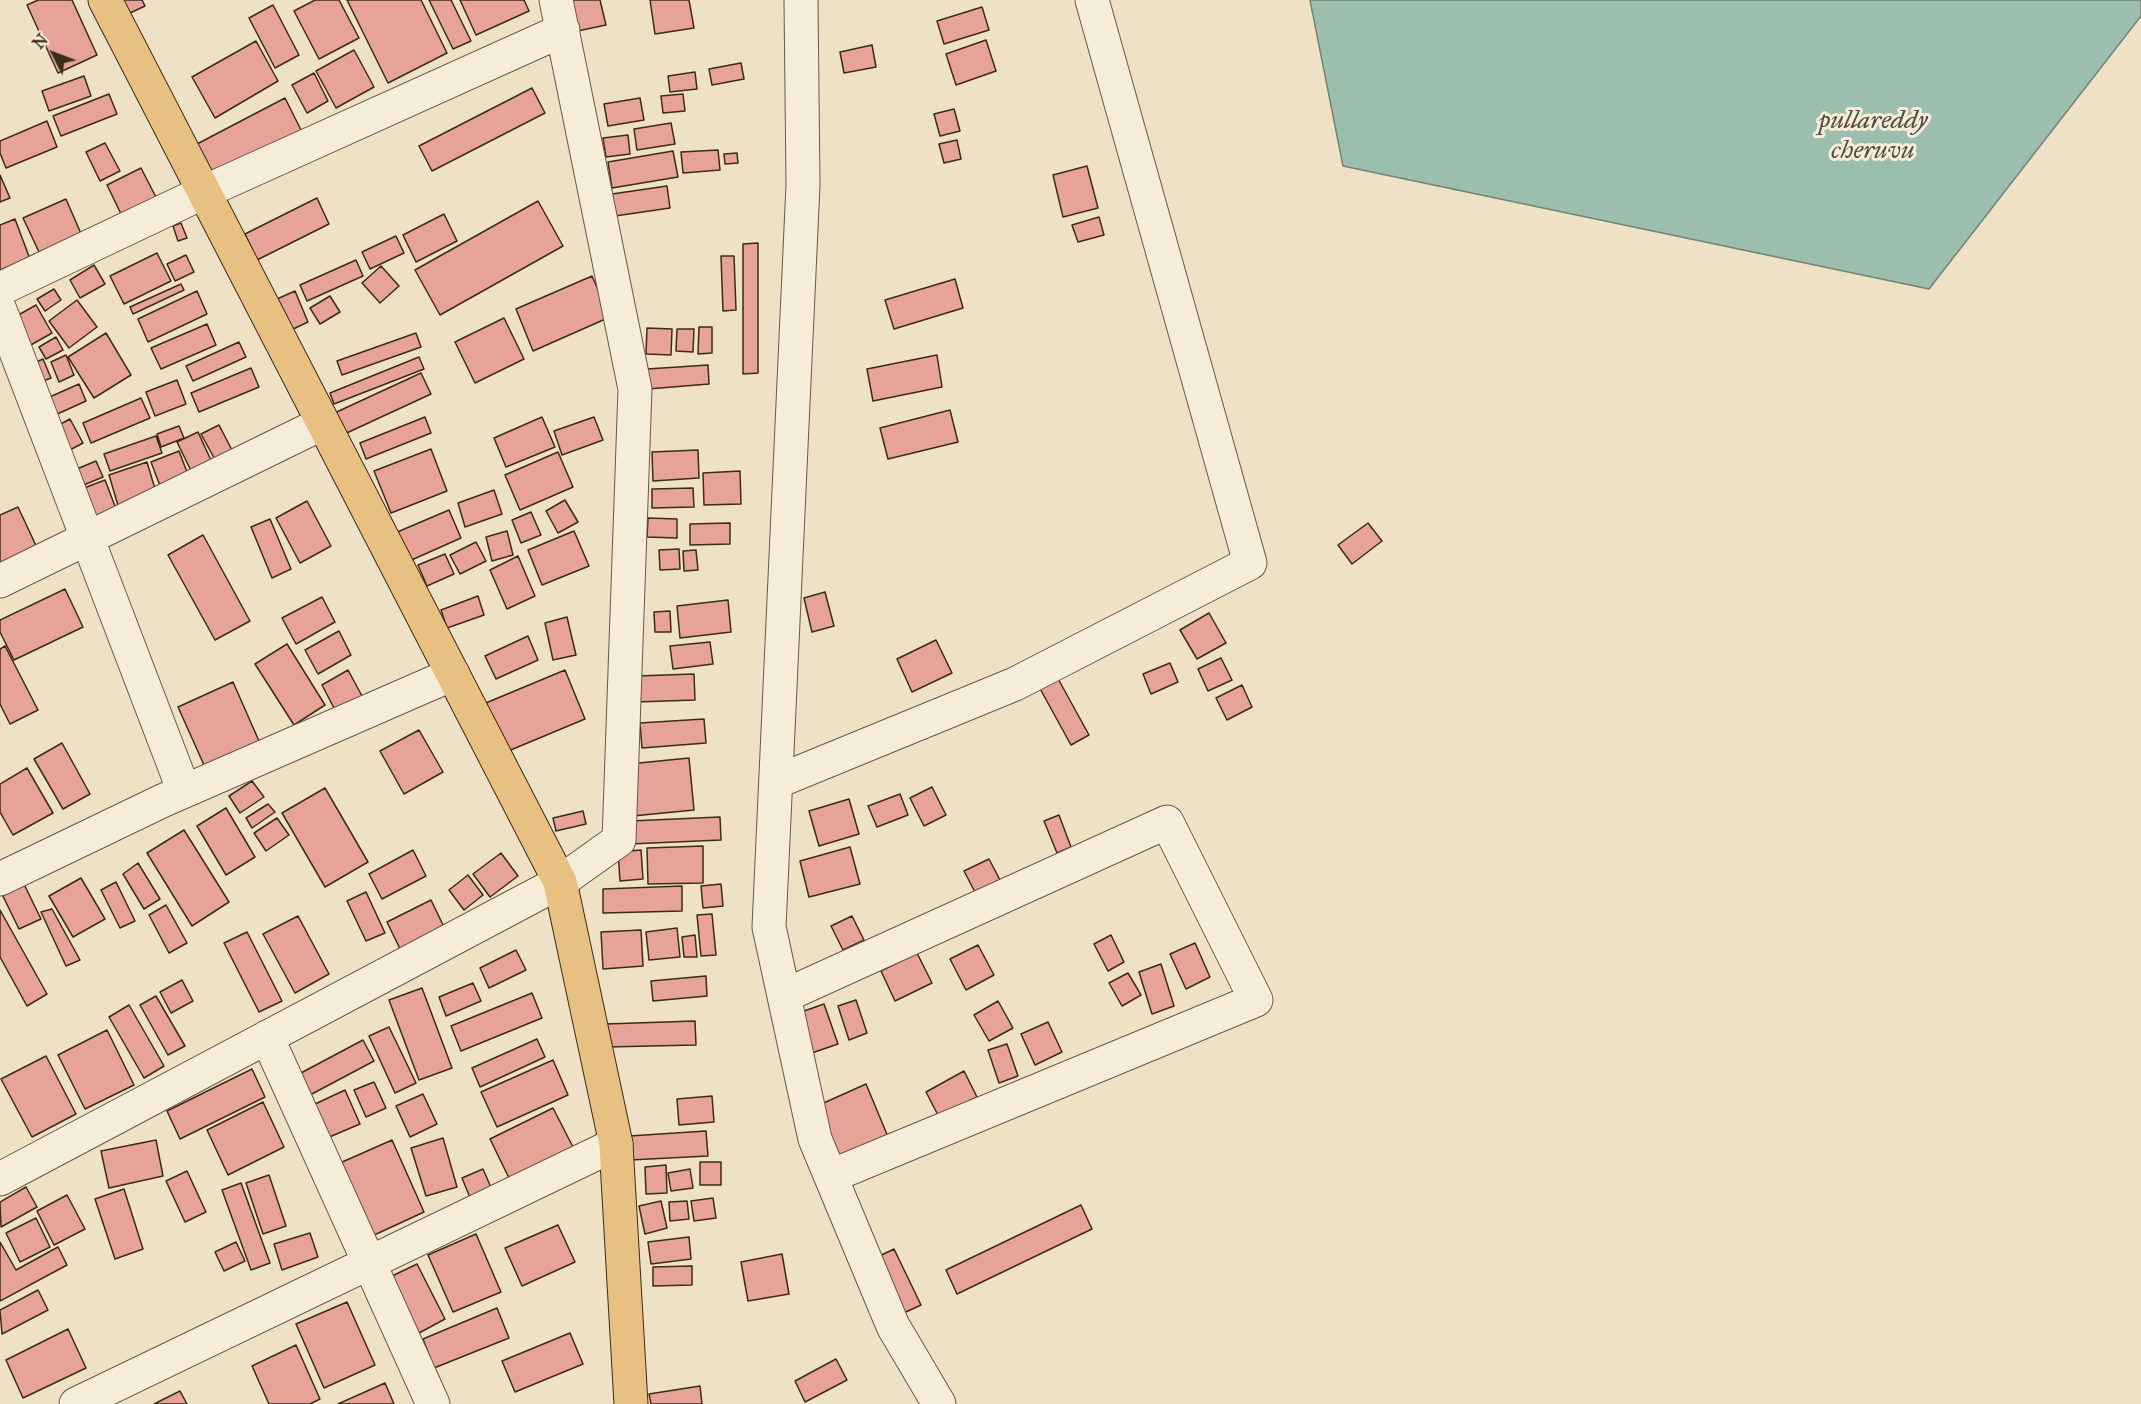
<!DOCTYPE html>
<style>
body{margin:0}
#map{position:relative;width:2141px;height:1404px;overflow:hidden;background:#efe1c5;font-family:"IM FELL Great Primer",serif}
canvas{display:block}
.north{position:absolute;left:24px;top:24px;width:60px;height:60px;-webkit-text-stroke:4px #f5ecd9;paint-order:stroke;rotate:312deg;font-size:16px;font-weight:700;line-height:24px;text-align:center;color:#3d2b1a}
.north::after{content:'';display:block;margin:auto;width:21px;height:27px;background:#3d2b1a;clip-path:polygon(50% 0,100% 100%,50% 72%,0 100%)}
</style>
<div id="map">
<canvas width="2141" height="1404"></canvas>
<div class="north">N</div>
</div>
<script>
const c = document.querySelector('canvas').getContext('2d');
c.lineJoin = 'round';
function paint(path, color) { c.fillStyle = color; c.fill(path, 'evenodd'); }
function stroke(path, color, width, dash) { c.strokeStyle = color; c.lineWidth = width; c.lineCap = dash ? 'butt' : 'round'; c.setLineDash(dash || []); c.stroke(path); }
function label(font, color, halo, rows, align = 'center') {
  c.font = font + ' "IM FELL Great Primer",serif'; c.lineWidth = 6; c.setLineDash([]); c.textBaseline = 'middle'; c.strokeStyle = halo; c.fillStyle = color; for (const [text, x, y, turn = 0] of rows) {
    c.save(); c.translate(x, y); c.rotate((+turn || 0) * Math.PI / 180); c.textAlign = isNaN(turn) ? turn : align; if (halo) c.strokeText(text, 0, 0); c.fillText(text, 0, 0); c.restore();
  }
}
const water = new Path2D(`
 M1310,0H2141V16L1929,289L1343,166Z`);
const building = new Path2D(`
 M38,0H72L97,55L58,73L27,5Z
 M121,0H142L145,6L128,14Z
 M315,0H339L359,38L319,59L294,11Z
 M347,0H421L447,53L388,83Z
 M429,0H451L471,41L453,49Z
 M460,0H524L529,11L476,35Z
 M573,0H600L606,25L573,32L566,2Z
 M650,0H689L694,28L655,34Z
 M273,5L299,55L275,68L249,18Z
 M982,7L989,30L944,44L937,21Z
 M986,40L996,71L956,85L946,54Z
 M256,41L278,81L215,118L192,77Z
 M872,45L876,67L844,73L840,52Z
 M354,50L374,87L336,108L316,71Z
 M741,63L744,79L712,85L709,69Z
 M695,72L697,89L670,92L668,76Z
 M314,73L328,101L307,113L292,85Z
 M84,76L91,96L49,111L42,91Z
 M532,88L545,113L432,171L419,146Z
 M109,94L117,114L61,136L53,116Z
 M683,94L685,111L663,113L661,96Z
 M285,98L304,136L216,182L197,144Z
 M640,98L644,120L608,126L604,104Z
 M954,109L960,131L940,136L934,114Z
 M47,121L57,147L6,168L0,153V141Z
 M671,123L675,144L637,150L634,129Z
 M628,135L630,154L606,157L603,138Z
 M957,140L961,159L944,163L939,144Z
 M105,143L120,171L100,181L86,152Z
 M718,150L720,170L683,173L681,152Z
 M673,151L678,177L612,188L608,162Z
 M737,153L738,163L725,164L724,154Z
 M1087,166L1098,208L1063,217L1053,175Z
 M141,168L158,201L123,218L107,185Z
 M0,175L10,198L0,202Z
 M667,186L670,208L615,216L612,194Z
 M317,198L329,224L257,260L245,234Z
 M66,199L82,236L40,254L23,218Z
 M538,201L563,246L440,315L415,270Z
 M444,214L457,241L416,262L403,235Z
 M1099,217L1104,235L1078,242L1072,225Z
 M15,219L30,259L0,270V225Z
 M181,223L187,238L178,241L173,226Z
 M396,236L404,253L370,269L362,252Z
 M758,243V373L743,374V244Z
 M157,253L171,281L124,304L110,276Z
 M186,255L194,272L175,281L167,264Z
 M721,256H734L736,310L723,311Z
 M356,260L363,276L307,301L300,285Z
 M94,265L105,284L80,298L70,280Z
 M381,266L399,286L380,303L362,283Z
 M592,276L610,317L533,351L516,309Z
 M955,279L963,308L894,329L885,300Z
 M181,284L184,290L133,314L130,307Z
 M54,289L61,300L45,311L37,299Z
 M197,291L207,314L148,342L138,319Z
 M295,291L308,322L291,330L277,299Z
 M330,296L340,312L320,324L310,308Z
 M77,300L97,327L69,348L49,321Z
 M36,305L52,333L22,350L6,322Z
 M504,318L524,359L475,383L455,342Z
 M207,324L216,345L161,369L151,348Z
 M699,327H712V353L698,354Z
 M647,328L672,329L671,355L646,354Z
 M677,329H694L693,352L676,351Z
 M106,333L131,375L94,398L68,357Z
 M416,333L421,347L342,375L337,361Z
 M56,337L63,350L46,359L39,347Z
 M239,342L246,357L193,381L186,366Z
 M66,355L74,375L59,382L51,362Z
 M937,355L942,387L873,401L867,369Z
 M419,357L424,369L334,404L330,393Z
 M43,359L51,378L35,384L27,366Z
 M708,365L709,384L648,389L647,369Z
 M251,368L259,387L199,412L191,393Z
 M421,373L431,394L338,437L328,416Z
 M177,380L186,404L155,416L146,392Z
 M79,384L86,401L53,416L45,399Z
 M141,398L150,418L91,443L83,423Z
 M950,410L958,442L888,459L880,428Z
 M425,417L431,433L366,459L360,443Z
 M542,417L555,447L506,467L494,438Z
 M594,417L603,440L562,455L554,431Z
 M70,419L83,443L66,452L53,428Z
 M219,425L236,458L219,467L201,434Z
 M179,426L184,438L161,447L157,434Z
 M198,432L215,469L195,479L177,442Z
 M156,436L162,453L110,471L104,454Z
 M431,449L447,491L391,513L374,471Z
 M698,450L699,478L653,481L652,452Z
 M179,451L190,480L162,491L151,462Z
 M558,452L573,487L520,510L505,475Z
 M96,461L103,477L79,487L72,471Z
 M147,462L158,499L120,512L109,475Z
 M740,471L741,504L704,505L703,473Z
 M105,480L118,514L92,524L79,490Z
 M693,488L694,507L652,508V489Z
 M494,490L502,514L465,527L458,503Z
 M565,500L578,522L558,533L546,511Z
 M307,501L331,546L300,563L276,518Z
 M18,507L39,552L0,570V515Z
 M449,510L461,538L407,562L395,533Z
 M531,512L541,535L521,543L512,520Z
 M648,518L677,519V538L647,537Z
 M270,519L291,569L272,578L251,527Z
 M730,523V544L690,545V524Z
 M1368,523L1382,541L1352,564L1338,545Z
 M507,531L513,555L492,561L486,537Z
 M574,531L589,566L542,585L528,550Z
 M203,535L250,621L215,640L168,555Z
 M476,542L486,561L460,574L450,555Z
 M679,549L680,569L660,570L659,550Z
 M696,550L698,570L684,571L683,551Z
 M445,554L454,574L427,586L418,565Z
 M518,556L535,596L507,609L490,570Z
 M65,589L83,627L14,660L0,632V620Z
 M825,592L834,626L812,632L804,598Z
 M478,596L484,615L447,628L441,610Z
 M322,597L335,622L296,644L282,618Z
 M728,600L731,632L680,638L677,606Z
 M670,611L671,632H655L654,612Z
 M1209,613L1226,643L1197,659L1180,630Z
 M567,617L576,655L553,660L545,623Z
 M339,631L351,655L318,674L305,650Z
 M528,636L538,660L496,679L485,656Z
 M936,640L952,673L912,692L897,659Z
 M710,642L713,664L673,669L670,646Z
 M287,644L325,705L294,725L255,664Z
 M5,646L38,710L10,724L0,704V649Z
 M1221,658L1232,680L1208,691L1198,669Z
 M1170,663L1178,682L1151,694L1143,674Z
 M348,670L362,696L335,710L322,685Z
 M565,670L585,719L501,754L481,705Z
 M694,674L695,700L636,702V676Z
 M1056,675L1089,735L1071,745L1038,685Z
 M233,682L259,741L204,765L178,707Z
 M1242,685L1252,707L1227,720L1216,698Z
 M704,719L706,743L642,748L640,723Z
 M419,730L443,772L404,794L380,751Z
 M62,743L90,794L63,809L34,759Z
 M689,758L694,810L633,816L629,764Z
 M27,768L53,813L13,835L0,812V784Z
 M252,781L264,797L240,813L229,796Z
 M932,787L946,815L924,826L910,798Z
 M325,788L368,862L325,887L282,813Z
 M900,794L908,815L877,827L868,806Z
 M849,799L859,834L819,846L809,811Z
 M268,804L275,812L252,828L246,818Z
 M226,808L255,857L226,875L197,826Z
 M583,811L586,824L556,831L553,818Z
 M1059,815L1071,847L1057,853L1044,821Z
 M720,817L721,840L630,844V821Z
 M277,818L289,835L266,851L254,833Z
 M184,830L229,902L192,926L147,853Z
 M703,846V883L648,884L647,848Z
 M850,847L860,884L809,897L800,861Z
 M413,850L426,876L382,899L369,874Z
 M641,850L643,879L620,881L618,852Z
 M501,853L518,876L490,897L473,874Z
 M989,859L1001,882L976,894L964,871Z
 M138,863L160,899L144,909L123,874Z
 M468,875L483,895L464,910L449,890Z
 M81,878L105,919L73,937L49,896Z
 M22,880L41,919L19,929L0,890Z
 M116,882L135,921L120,928L101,890Z
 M721,884L723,906L703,908L701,886Z
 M682,886V911L603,913V889Z
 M366,892L385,933L366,941L347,901Z
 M431,900L445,929L401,951L387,922Z
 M166,905L187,943L169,953L149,915Z
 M52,909L80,960L66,966L41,912Z
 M0,910L47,994L27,1006L0,957Z
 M712,914L716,955L701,956L697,915Z
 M298,916L329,974L295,993L263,934Z
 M852,916L864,940L843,950L831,926Z
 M677,928L680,957L649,960L646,932Z
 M641,930L643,966L603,969L601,932Z
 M247,932L282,1001L259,1012L224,943Z
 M695,935L697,957H684L682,937Z
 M1111,935L1124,962L1108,971L1094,944Z
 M1195,943L1210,977L1186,989L1170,954Z
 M978,945L994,975L966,990L950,959Z
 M516,950L526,970L489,988L480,968Z
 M917,953L932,983L895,1001L881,971Z
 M1161,964L1174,1006L1152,1014L1139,972Z
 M1128,973L1141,995L1122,1006L1109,983Z
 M706,976L707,996L653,1001L651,981Z
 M182,980L193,1001L171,1013L160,992Z
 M473,983L481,1001L446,1016L439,997Z
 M422,988L452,1068L419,1080L389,1000Z
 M532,993L542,1018L461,1051L451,1026Z
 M156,996L185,1046L168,1055L140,1005Z
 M856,1000L867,1033L849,1040L838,1006Z
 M998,1001L1013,1028L989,1041L974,1015Z
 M824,1004L838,1044L803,1056L790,1016Z
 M129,1005L164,1066L144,1078L109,1017Z
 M695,1021L696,1045L606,1047L605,1024Z
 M1048,1022L1062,1052L1035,1065L1021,1034Z
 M389,1027L416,1083L395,1093L369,1036Z
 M107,1030L134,1085L85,1109L58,1055Z
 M537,1039L545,1057L480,1087L472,1068Z
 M363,1040L374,1061L310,1095L299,1074Z
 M1007,1044L1018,1076L999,1083L988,1050Z
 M46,1056L76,1114L32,1137L1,1079Z
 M553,1060L568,1095L497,1127L481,1092Z
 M252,1069L265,1097L180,1139L167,1111Z
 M964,1071L977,1097L939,1117L926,1092Z
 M374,1082L386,1108L366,1117L354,1090Z
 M866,1084L891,1144L842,1166L817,1106Z
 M345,1090L360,1124L327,1138L313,1105Z
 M423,1094L437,1124L410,1137L396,1106Z
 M712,1096L714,1122L679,1125L677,1099Z
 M263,1102L284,1147L228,1175L207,1130Z
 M553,1108L574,1149L510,1180L490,1139Z
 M706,1131L708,1156L630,1160L629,1136Z
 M443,1138L457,1187L426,1196L411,1148Z
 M156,1140L163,1176L109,1188L101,1151Z
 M392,1140L424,1212L372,1236L340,1163Z
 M700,1162H721V1185H700Z
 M666,1165L667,1193L646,1194L645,1167Z
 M483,1169L493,1192L471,1200L462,1178Z
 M690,1169L693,1188L671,1191L668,1173Z
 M187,1171L206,1212L185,1222L166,1181Z
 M269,1175L286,1226L263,1234L246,1183Z
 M241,1183L270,1263L251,1270L222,1190Z
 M26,1187L37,1207L1,1227L0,1202Z
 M124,1189L143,1249L115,1259L95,1199Z
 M67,1195L85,1229L54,1245L37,1211Z
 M713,1198L716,1218L694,1221L691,1201Z
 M661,1201L667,1228L645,1234L639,1206Z
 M687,1201L689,1219L670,1221L669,1202Z
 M1081,1205L1092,1229L957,1294L946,1270Z
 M36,1218L50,1247L20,1262L6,1233Z
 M558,1225L575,1262L522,1286L505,1248Z
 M310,1233L318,1257L282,1270L274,1244Z
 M476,1234L501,1292L453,1312L428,1255Z
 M689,1237L691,1259L651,1264L648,1242Z
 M0,1242L16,1270L58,1247L67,1265L0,1301Z
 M236,1242L245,1261L224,1271L215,1252Z
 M894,1249L921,1305L895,1317L869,1261Z
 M782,1254L789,1294L748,1301L741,1262Z
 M417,1264L445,1319L419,1333L390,1277Z
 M692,1266V1285L653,1286V1267Z
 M38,1290L48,1310L2,1334L0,1310Z
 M347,1302L375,1365L324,1388L296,1324Z
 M497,1308L509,1338L434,1368L423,1339Z
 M68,1329L86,1368L23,1398L6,1360Z
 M570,1333L583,1364L515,1392L502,1361Z
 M296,1345L320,1399L310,1404H269L252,1366Z
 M836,1359L847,1380L805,1402L795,1381Z
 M385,1383L394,1404H338Z
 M700,1386L702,1404H651L649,1394Z
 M180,1391L187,1404H154Z`);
const minor = new Path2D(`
 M801,0L803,185L769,927L815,1139L893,1326L939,1404
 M0,289L204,192L563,30
 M0,310L184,791
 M0,581L323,423
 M776,782L1015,684L1250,563L1092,0
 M0,879L162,801L453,674
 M784,996L1167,822L1256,1000L831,1176
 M267,1037L433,1404
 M0,1179L560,882L619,840L635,389L556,0
 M76,1404L616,1144`);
const major = new Path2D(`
 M105,0L560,882L616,1144L631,1404`);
const waterNames = [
 ["pullareddy",1873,122],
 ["cheruvu",1873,152]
];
paint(water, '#9bbeaf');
stroke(water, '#758373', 1.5);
paint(building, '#e8a399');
stroke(building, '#3d2b1a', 1.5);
stroke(minor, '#6a5845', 35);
stroke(major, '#3d2b1a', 35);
stroke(minor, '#f5ecd9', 33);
stroke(major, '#e8c082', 33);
label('italic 26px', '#54503f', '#f5ecd9', waterNames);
</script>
